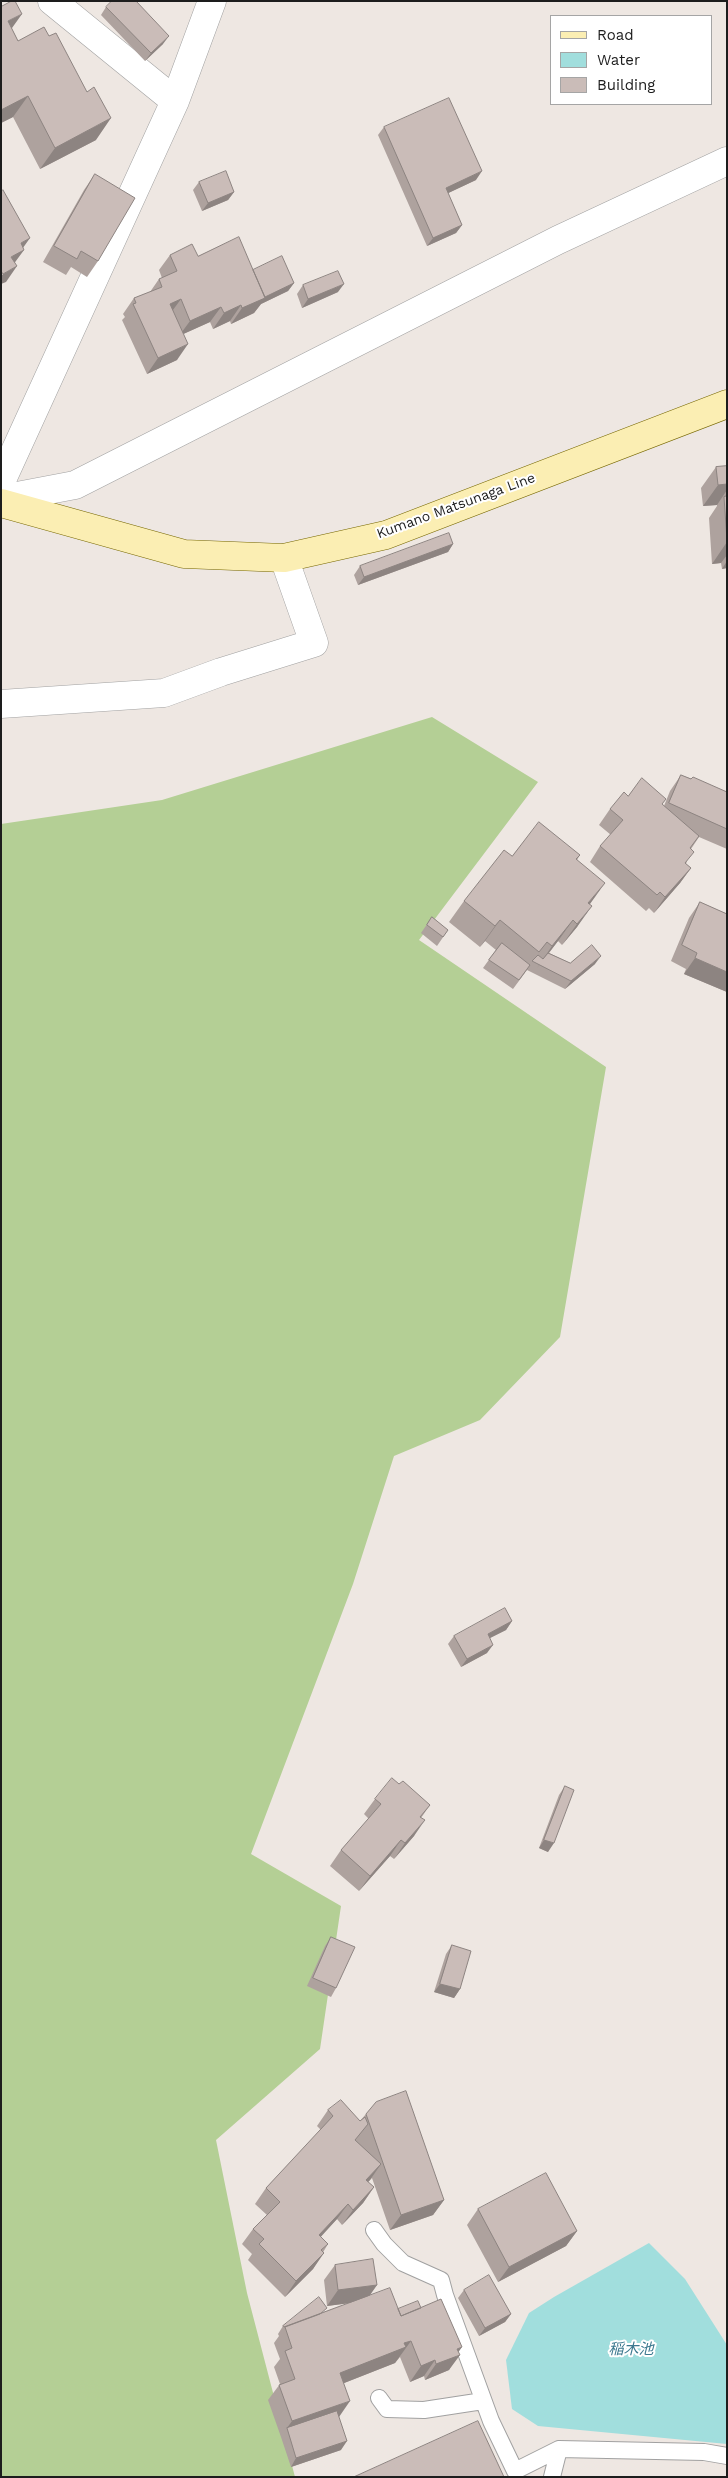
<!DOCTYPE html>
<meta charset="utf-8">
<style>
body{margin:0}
#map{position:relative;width:728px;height:2478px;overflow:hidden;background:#eee7e2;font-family:"Work Sans",sans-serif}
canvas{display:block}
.frame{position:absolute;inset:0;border:2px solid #1d1d1d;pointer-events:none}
.legend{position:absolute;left:550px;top:15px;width:162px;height:90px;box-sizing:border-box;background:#fff;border:1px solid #a5a5a5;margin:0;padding:6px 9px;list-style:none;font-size:15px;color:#1d1d1d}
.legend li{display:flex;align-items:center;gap:10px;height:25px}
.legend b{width:25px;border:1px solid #a5a5a5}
</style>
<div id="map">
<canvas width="728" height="2478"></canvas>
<div class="frame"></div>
<ul class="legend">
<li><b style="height:6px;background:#fbeeb3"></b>Road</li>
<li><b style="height:14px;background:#a1dedd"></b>Water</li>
<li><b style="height:14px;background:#cabcb8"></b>Building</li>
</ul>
</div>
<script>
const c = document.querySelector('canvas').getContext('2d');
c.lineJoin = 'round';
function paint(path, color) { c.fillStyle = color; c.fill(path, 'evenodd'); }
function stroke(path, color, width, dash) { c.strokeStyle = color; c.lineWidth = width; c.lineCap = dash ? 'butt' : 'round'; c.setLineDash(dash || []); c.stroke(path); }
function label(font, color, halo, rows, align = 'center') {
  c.font = font + ' "Work Sans","Noto Sans JP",sans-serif'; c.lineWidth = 4; c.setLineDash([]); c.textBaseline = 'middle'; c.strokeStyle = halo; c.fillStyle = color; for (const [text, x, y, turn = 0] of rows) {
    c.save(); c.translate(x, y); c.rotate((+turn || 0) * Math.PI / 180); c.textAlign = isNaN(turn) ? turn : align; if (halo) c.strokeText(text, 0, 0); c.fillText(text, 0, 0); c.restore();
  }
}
const forest = new Path2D(`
 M432,717L538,782L419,940L606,1067L560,1337L480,1420L394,1456L353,1584L251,1854L341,1906L320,2049L216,2140L247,2293L295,2477H1V824L162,800Z`);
const water = new Path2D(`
 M649,2243L685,2279L727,2345V2444L538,2426L512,2409L506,2360L529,2313L554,2297Z`);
const lane = new Path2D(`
 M374,2230L384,2244L403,2263L441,2280L445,2295L491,2421L515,2471L559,2449L704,2452L727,2456
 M379,2398L387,2409L424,2410L483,2401
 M552,2477L559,2449`);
const street = new Path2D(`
 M52,1L175,101
 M1,482L175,101L212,1
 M1,499L75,485L558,240L727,161
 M1,704L164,693L221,672L314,643L284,558`);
const secondary = new Path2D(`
 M1,503L184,554L284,558L386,535L727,404`);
const wall = new Path2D(`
 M1,7L18,41L96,140L40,169L13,117L1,123Z
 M106,7L163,44L145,61L101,15Z
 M384,127L476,180L448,193L462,225L456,233L427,246L378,135Z
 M95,174L98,261L87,277L71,267L66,275L43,262L84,190Z
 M199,182L234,192L228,200L202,211L193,190Z
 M170,255L198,256L253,270L294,283L288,291L261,304L254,313L231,324L230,321L213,329L210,322L183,334L177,360L147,374L122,320L125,317L123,314L134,298L150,292L159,279L162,278L159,270Z
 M303,285L338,292L302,308L297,294Z
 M727,466V568L722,569L721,563L712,564L709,518L717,506V505L703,506L701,488L716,467Z
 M453,544L448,552L358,585L354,575L360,566Z
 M681,775L727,792V849L699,837L691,849L686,864L691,868L680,883L654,913L649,908L646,911L590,862L600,846L611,835L599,825L610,809L628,796L666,799L662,804L664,806L670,791Z
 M580,855L577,860L590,904L577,927L562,945L558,941L549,953L570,963L595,964L565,989L527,970L513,989L483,968L496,950L485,941L480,947L449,922L464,901L512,856Z
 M700,902L727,914V992L684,974L686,969L671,961L689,918Z
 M432,917L448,930L437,946L421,933Z
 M512,1621L506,1630L490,1638L487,1653L461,1667L448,1644L454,1636Z
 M399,1784L430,1805L421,1818L414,1836L394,1859L390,1856L359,1891L330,1866L341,1850L369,1819L364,1814L375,1799Z
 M565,1786L548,1852L539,1848L559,1795Z
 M331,1937L336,1988L331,1997L307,1986L325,1946Z
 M452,1945L460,1989L454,1998L434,1992L446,1954Z
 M328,2110L360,2121L366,2114L444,2200L433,2215L390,2230L372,2178L368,2182L374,2187L363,2203L342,2225L337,2219L320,2237L328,2244L313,2269L285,2297L248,2260L252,2254L242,2244L253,2229L267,2215L255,2204L266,2188L321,2130L317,2126Z
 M478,2209L577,2231L566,2246L498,2282L467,2225Z
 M335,2265L377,2285L369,2295L398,2309L421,2308L458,2352L449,2370L425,2380L424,2376L410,2382L400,2357L395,2363L344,2383L338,2417L341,2450L291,2467L281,2437L268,2400L280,2384L274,2367L280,2359L274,2343L279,2336L278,2334L283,2326L324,2312L350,2303L327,2306L324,2280Z
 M464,2290L511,2314L505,2322L479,2336L458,2298Z`);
const shadedWall = new Path2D(`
 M22,14L7,35L8,21Z
 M169,36L163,44L145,61L151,53Z
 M28,96L13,117L1,123V110Z
 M111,118L96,140L40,169L55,148Z
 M482,171L476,180L440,197L446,188Z
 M234,192L228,200L202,211L208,203Z
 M462,225L456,233L427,246L433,238Z
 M30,238L20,252L24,250L13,265L2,272L21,243Z
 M17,266L6,282L1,284V276L3,274Z
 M294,283L288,291L261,304L254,313L231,324L242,308Z
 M344,284L338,292L302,308L308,299Z
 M181,299L170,314V304Z
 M241,305L230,321L213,329L224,313Z
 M221,307L210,322L179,336L190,321Z
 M188,344L177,360L147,374L158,358Z
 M727,484V490L717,505L703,506L718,485Z
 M727,542V555L721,563L712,564Z
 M453,544L448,552L358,585L364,577Z
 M727,561V568L722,569Z
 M691,868L680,883L654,913L665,897Z
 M605,883L590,904L573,925L588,903Z
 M592,906L577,927L562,945L577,924Z
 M500,920L485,941L480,947L495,926Z
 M573,920L558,941L537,968L552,946Z
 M601,956L595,964L565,989L571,981Z
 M695,958L727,972V992L684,974Z
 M512,1621L506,1630L482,1642L488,1634Z
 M493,1645L487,1653L461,1667L467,1659Z
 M425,1820L414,1836L394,1859L405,1843Z
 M401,1840L390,1856L359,1891L370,1876Z
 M544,1840L554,1843L548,1852L539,1848Z
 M440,1984L460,1989L454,1998L434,1992Z
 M381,2164L370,2180L355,2196L366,2180Z
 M374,2187L363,2203L342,2225L353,2210Z
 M444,2200L433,2215L390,2230L401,2215Z
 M348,2204L337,2219L308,2251L319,2235Z
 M577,2231L566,2246L498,2282L509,2267Z
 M324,2253L313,2269L285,2297L296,2281Z
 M377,2285L366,2301L327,2306L338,2290Z
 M511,2314L505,2322L479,2336L485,2328Z
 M411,2341L395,2363L329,2389L340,2373L404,2343Z
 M462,2347L455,2357L460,2355L449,2370L425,2380L436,2364L457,2349Z
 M435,2360L424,2376L410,2382L421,2366Z
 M350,2401L339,2417L287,2428L292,2421Z
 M347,2441L341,2450L291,2467L296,2458Z`);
const building = new Path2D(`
 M12,1H15L22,14L8,21L18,41L44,27L49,36L56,33L87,92L94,87L111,118L55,148L28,96L1,110V7Z
 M112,1H136L169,36L151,53L106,7Z
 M449,98L482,171L446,188L462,225L433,238L384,127Z
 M226,171L234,192L208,203L199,182Z
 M95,174L135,198L98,261L81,251L77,259L54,246Z
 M3,190L30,238L21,243L24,250L11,257L17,266L3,274L1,271V192Z
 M239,237L265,298L242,308L241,305L224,313L221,307L190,321L181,299L170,304L188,344L158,358L133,304L136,303L134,298L162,287L159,279L177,271L170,255L192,244L198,256Z
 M282,256L294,283L265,297L253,270Z
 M338,271L344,284L308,299L303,285Z
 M727,466V484L718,485L716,467Z
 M727,496V540L724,497Z
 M449,533L453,544L364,577L360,566Z
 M681,775L691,779L693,777L727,792V829L669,803Z
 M642,778L666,799L662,804L699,836L690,848L694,852L685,863L691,868L665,897L660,892L657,895L600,846L623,820L610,809L624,792L628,796Z
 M539,822L580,855L576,859L605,883L588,903L592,906L577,924L573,920L552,946L547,942L539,952L500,920L495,926L464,901L504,850L512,856Z
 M700,902L727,914V972L695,958L697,953L682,945Z
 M432,917L448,930L443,937L427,925Z
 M502,943L530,965L519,980L489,960Z
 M592,945L601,956L571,981L532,961L538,955L543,959L548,953L570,963Z
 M505,1608L512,1621L488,1634L493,1645L467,1659L454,1636Z
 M392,1778L399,1784L403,1781L430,1805L420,1817L425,1820L405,1843L401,1840L370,1876L341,1850L381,1804L375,1799Z
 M565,1786L574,1790L554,1843L544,1840Z
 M331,1937L355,1947L336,1988L313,1978Z
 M452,1945L471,1951L460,1989L440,1984Z
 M406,2091L444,2200L401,2215L366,2114L376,2102Z
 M341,2100L360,2121L365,2117L368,2124L355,2140L381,2164L366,2180L374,2187L353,2210L348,2204L319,2235L328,2244L321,2250L324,2253L296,2281L259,2244L264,2239L253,2229L280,2202L266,2188L333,2116L328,2110Z
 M546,2173L577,2231L509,2267L478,2209Z
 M373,2259L377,2285L338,2290L335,2265Z
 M489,2275L511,2314L485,2328L464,2290Z
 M390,2288L401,2316L441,2299L462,2347L457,2349L460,2355L436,2364L435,2360L421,2366L411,2341L404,2343L406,2347L340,2373L350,2401L292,2421L279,2385L295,2379L285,2351L292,2348L285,2327Z
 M319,2297L327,2308L320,2314L285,2327L283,2326Z
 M418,2301L421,2308L401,2316L398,2309Z
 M337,2411L347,2441L296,2458L287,2428Z
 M478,2421L504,2477H354Z`);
const streetNames = [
 ["Kumano Matsunaga Line",456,506,-20]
];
const waterNames = [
 ["稲木池",631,2350]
];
paint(forest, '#b4cf95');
paint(water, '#a1dedd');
stroke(lane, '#a1a1a1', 18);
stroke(street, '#a1a1a1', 29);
stroke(secondary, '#766701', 29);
stroke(lane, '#fff', 16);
stroke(street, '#fff', 28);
stroke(secondary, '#fbeeb3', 28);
paint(wall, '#aea29e');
paint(shadedWall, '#8d8481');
paint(building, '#cabcb8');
stroke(building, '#8d8481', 1);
label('14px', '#1d1d1d', '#fff', streetNames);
label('italic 15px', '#3c798f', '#fff', waterNames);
</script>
